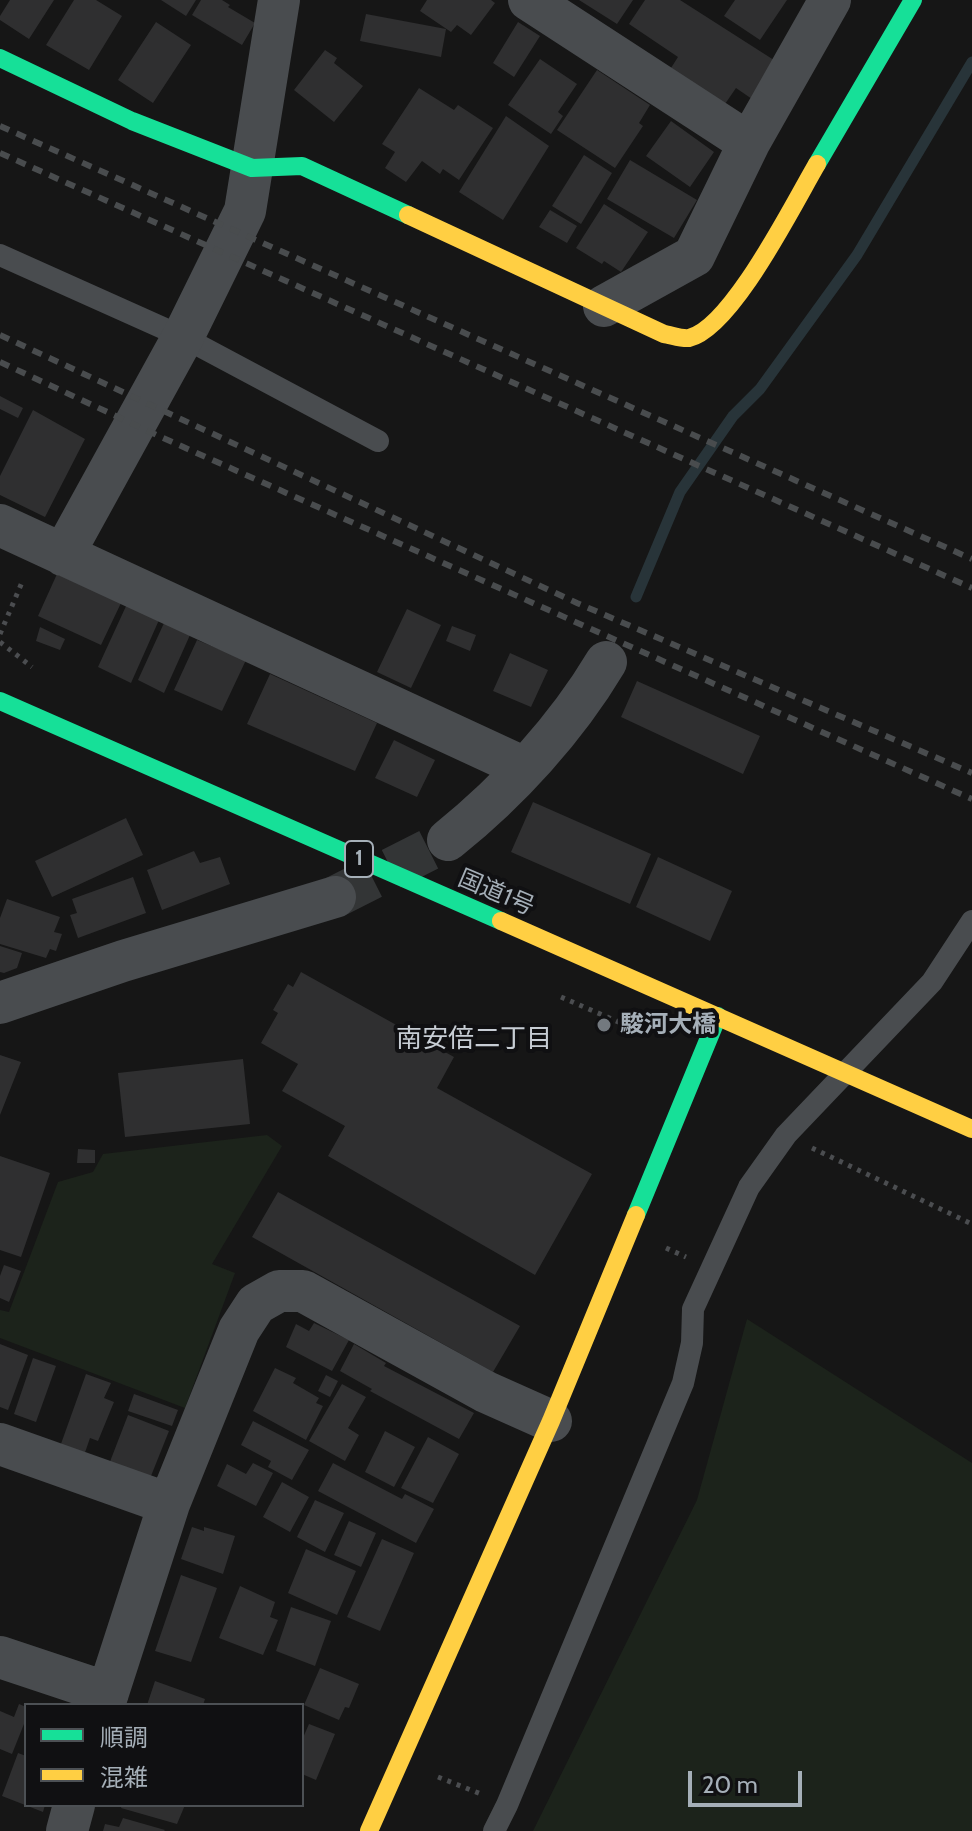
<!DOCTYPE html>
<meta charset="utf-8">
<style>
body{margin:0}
#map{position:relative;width:972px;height:1831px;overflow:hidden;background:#161616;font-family:Cabin,"Noto Sans JP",sans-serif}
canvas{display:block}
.legend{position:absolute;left:24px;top:1703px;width:280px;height:104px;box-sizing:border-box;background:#101012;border:2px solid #4c5054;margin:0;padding:10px 14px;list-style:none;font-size:24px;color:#a5afb8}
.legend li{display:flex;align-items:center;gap:16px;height:40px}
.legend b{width:40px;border:2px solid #4c5054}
.scale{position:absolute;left:688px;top:1771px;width:114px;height:36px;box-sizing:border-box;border:4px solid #a5afb8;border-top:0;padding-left:10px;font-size:24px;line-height:28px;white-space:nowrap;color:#a5afb8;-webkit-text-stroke:6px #101012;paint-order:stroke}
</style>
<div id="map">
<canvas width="972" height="1831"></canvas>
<ul class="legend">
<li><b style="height:10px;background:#16e098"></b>順調</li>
<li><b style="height:10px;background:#ffcf43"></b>混雑</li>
</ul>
<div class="scale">20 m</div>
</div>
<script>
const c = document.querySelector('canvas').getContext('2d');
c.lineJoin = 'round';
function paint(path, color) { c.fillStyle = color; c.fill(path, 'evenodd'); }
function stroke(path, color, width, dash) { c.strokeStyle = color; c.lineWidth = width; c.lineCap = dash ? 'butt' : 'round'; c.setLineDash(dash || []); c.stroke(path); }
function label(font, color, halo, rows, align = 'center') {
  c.font = font + ' Cabin,"Noto Sans JP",sans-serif'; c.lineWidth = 8; c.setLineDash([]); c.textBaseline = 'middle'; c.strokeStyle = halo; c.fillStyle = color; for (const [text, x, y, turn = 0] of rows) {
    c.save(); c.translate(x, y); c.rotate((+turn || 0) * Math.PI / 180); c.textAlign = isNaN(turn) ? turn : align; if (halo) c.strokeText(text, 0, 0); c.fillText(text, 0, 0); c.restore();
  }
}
const green = new Path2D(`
 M267,1135L282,1146L212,1264L235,1273L185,1408L0,1338V1310L9,1312L58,1182L93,1172L103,1154Z
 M747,1319L972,1463V1831H533L697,1500Z`);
const stream = new Path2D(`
 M636,597L680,492L733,416L760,389L857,255L972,62`);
const building = new Path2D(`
 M10,0H54L29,39L0,20V16Z
 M74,0H96L122,16L89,70L46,45Z
 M161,0H196L186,16Z
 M201,0H222L230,5L228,7L255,23L242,45L192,15Z
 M427,0H491L495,3L471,35L457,25L451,32L420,11Z
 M579,0H633L617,24Z
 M645,0H680L777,62L752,99L736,88L725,104L671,68L678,57L629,24Z
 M735,0H787L760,40L724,16Z
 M366,14L446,29L441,57L360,41Z
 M156,22L191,45L153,103L118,80Z
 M518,22L540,36L514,77L493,63Z
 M325,50L337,58L334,63L363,86L334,122L294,90Z
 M540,59L577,84L558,112L563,116L551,134L508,105Z
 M597,70L650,105L639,123L643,126L615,168L557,130Z
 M419,88L454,110L458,105L493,128L459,180L443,169L440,174L422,161L406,182L385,168L395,152L382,144Z
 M506,116L549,146L503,220L459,192Z
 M671,121L714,152L690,187L646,156Z
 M584,155L612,173L581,224L552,206Z
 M630,160L697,200L674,238L607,199Z
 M604,204L648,232L621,272L604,261L602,264L576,248Z
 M550,210L577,226L567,243L539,227Z
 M0,396L23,408L18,418L0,409Z
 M33,410L85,439L45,517L0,495V476Z
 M57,574L121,603L101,645L38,616Z
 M127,604L159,620L131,683L98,667Z
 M407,609L441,625L411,688L377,672Z
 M164,623L190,635L164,693L138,680Z
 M452,626L476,635L470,651L446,641Z
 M40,627L65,639L60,650L36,641Z
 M197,640L246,660L222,711L174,690Z
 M510,653L548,670L531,707L493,691Z
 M270,674L377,723L355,771L247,724Z
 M637,681L760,736L743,774L621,717Z
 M394,740L435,760L417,797L375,778Z
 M533,802L651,854L630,904L511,852Z
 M126,818L143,855L52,897L35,861Z
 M194,851L200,863L220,857L230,884L162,910L147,870Z
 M658,857L732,891L710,941L636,907Z
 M133,877L146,913L78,938L70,915L77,913L72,899Z
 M7,899L60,917L54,932L62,934L56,951L50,949L46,958L0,944V918Z
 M0,946L22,953L17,968L4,973L0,972Z
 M301,972L454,1057L437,1088L592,1174L535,1275L328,1156L345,1126L282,1091L298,1064L261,1043L278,1013L273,1010L288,984L293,987Z
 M0,1055L21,1062L0,1115Z
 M243,1059L250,1124L125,1137L118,1073Z
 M78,1149L95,1150V1163H77Z
 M0,1156L50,1173L21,1257L0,1250Z
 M278,1192L520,1326L493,1372L252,1237Z
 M4,1265L21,1271L9,1302L0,1298V1276Z
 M314,1323L349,1340L332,1371L286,1347L296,1324L309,1331Z
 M0,1344L28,1355L8,1410L0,1407Z
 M354,1344L386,1363L384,1366L474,1413L459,1439L370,1391L372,1389L340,1371Z
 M33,1358L56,1366L36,1422L14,1414Z
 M275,1368L296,1378L293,1383L319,1398L316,1403L323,1406L306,1440L253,1411Z
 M86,1374L111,1383L104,1398L114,1402L98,1441L90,1438L81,1464L57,1455Z
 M326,1375L338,1381L330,1397L318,1391Z
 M342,1384L366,1397L348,1428L359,1435L345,1461L309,1441Z
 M134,1394L178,1410L172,1426L128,1411Z
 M128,1415L169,1431L151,1476L106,1472Z
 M253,1421L309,1450L292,1480L268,1467L271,1461L241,1445Z
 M385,1431L415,1447L394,1487L365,1472Z
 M428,1437L459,1454L433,1503L401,1488Z
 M253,1463L273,1473L256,1506L217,1486L227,1464L246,1474Z
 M333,1463L402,1499L405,1494L434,1509L416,1543L318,1491Z
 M282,1482L309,1497L290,1532L263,1517Z
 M315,1500L344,1513L325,1552L297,1537Z
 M349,1521L376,1533L361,1567L334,1555Z
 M192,1527L204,1531V1527L235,1536L223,1574L181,1559Z
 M382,1539L414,1553L380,1631L347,1617Z
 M306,1549L356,1571L337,1615L288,1593Z
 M181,1575L217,1588L191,1662L155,1651Z
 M240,1586L275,1602L270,1617L278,1620L263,1655L219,1638Z
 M291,1607L331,1621L315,1666L276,1651Z
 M320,1668L359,1684L349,1708L345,1707L339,1720L304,1705Z
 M155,1681L205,1699L203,1705H147Z
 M19,1704L26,1707V1719L12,1754L0,1749V1711L14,1717Z
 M309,1724L335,1734L316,1780L302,1774V1740Z
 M18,1753L26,1756V1805H45L43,1812L2,1796Z
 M122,1805H185L177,1824L121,1808Z
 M123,1818L165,1830L164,1831H103L105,1824L119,1827Z`);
const streetTunnel = new Path2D(`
 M335,897L448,840`);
const path = new Path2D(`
 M0,634L23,580
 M0,642L32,667
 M561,997L621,1023
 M812,1148L972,1224
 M666,1248L686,1257
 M438,1777L481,1794`);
const lane = new Path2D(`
 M0,255L183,337L378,441
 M494,1831L507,1805L683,1383L692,1343L693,1309L749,1187L786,1135L932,982L972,921`);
const street = new Path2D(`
 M529,0L749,143
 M604,306L694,256L749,143L830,0
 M0,525L525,768
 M63,555L183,337L245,211L279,0
 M448,840C509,791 566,729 606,662
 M0,1003L123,961L335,897
 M0,1444L169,1504
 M0,1657L108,1693
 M104,1705L169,1504L239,1330L256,1304L279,1291H303L486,1392L551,1421
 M67,1831L74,1805`);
const fast = new Path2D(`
 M0,58L132,121L252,168L302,166L408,215
 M817,164L913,0
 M0,701L501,921
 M636,1215L718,1016`);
const slow = new Path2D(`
 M408,215L664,334C671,335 682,339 689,338C732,328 794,203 817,164
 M501,921L972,1129
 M369,1831L551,1421L636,1215`);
const rail = new Path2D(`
 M0,126L972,559
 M0,153L972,588
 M0,335L577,603L972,773
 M0,362L161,437L972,799`);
const markers = [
 [604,1025,8,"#73797f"]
];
const shields = [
 [359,859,28]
];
const shieldNames = [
 ["1",359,859]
];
const streetNames = [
 ["国道1号",496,893,23]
];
const poiNames = [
 ["駿河大橋",620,1025]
];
const neighbourhoodNames = [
 ["南安倍二丁目",474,1039]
];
paint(green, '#1c231b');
stroke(stream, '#283439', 11);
paint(building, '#2f2f30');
stroke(streetTunnel, '#333536', 42, [42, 21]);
stroke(path, '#4b4d50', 5, [4, 6]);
stroke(lane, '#494c4f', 22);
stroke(street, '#494c4f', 42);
stroke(fast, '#16e098', 18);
stroke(slow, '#ffcf43', 18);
stroke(rail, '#494c4e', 6, [10, 8]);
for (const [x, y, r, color] of markers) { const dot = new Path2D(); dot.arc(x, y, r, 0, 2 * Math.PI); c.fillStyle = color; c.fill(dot); stroke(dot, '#101012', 3); }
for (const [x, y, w] of shields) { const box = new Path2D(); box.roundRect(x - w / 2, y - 18, w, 36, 6); c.fillStyle = '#101012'; c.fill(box); stroke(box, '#a5afb8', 2); }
label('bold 22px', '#a5afb8', null, shieldNames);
label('24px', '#a5afb8', '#101012', streetNames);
label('bold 24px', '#a5afb8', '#101012', poiNames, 'left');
label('26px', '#c7cdd4', '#101012', neighbourhoodNames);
</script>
